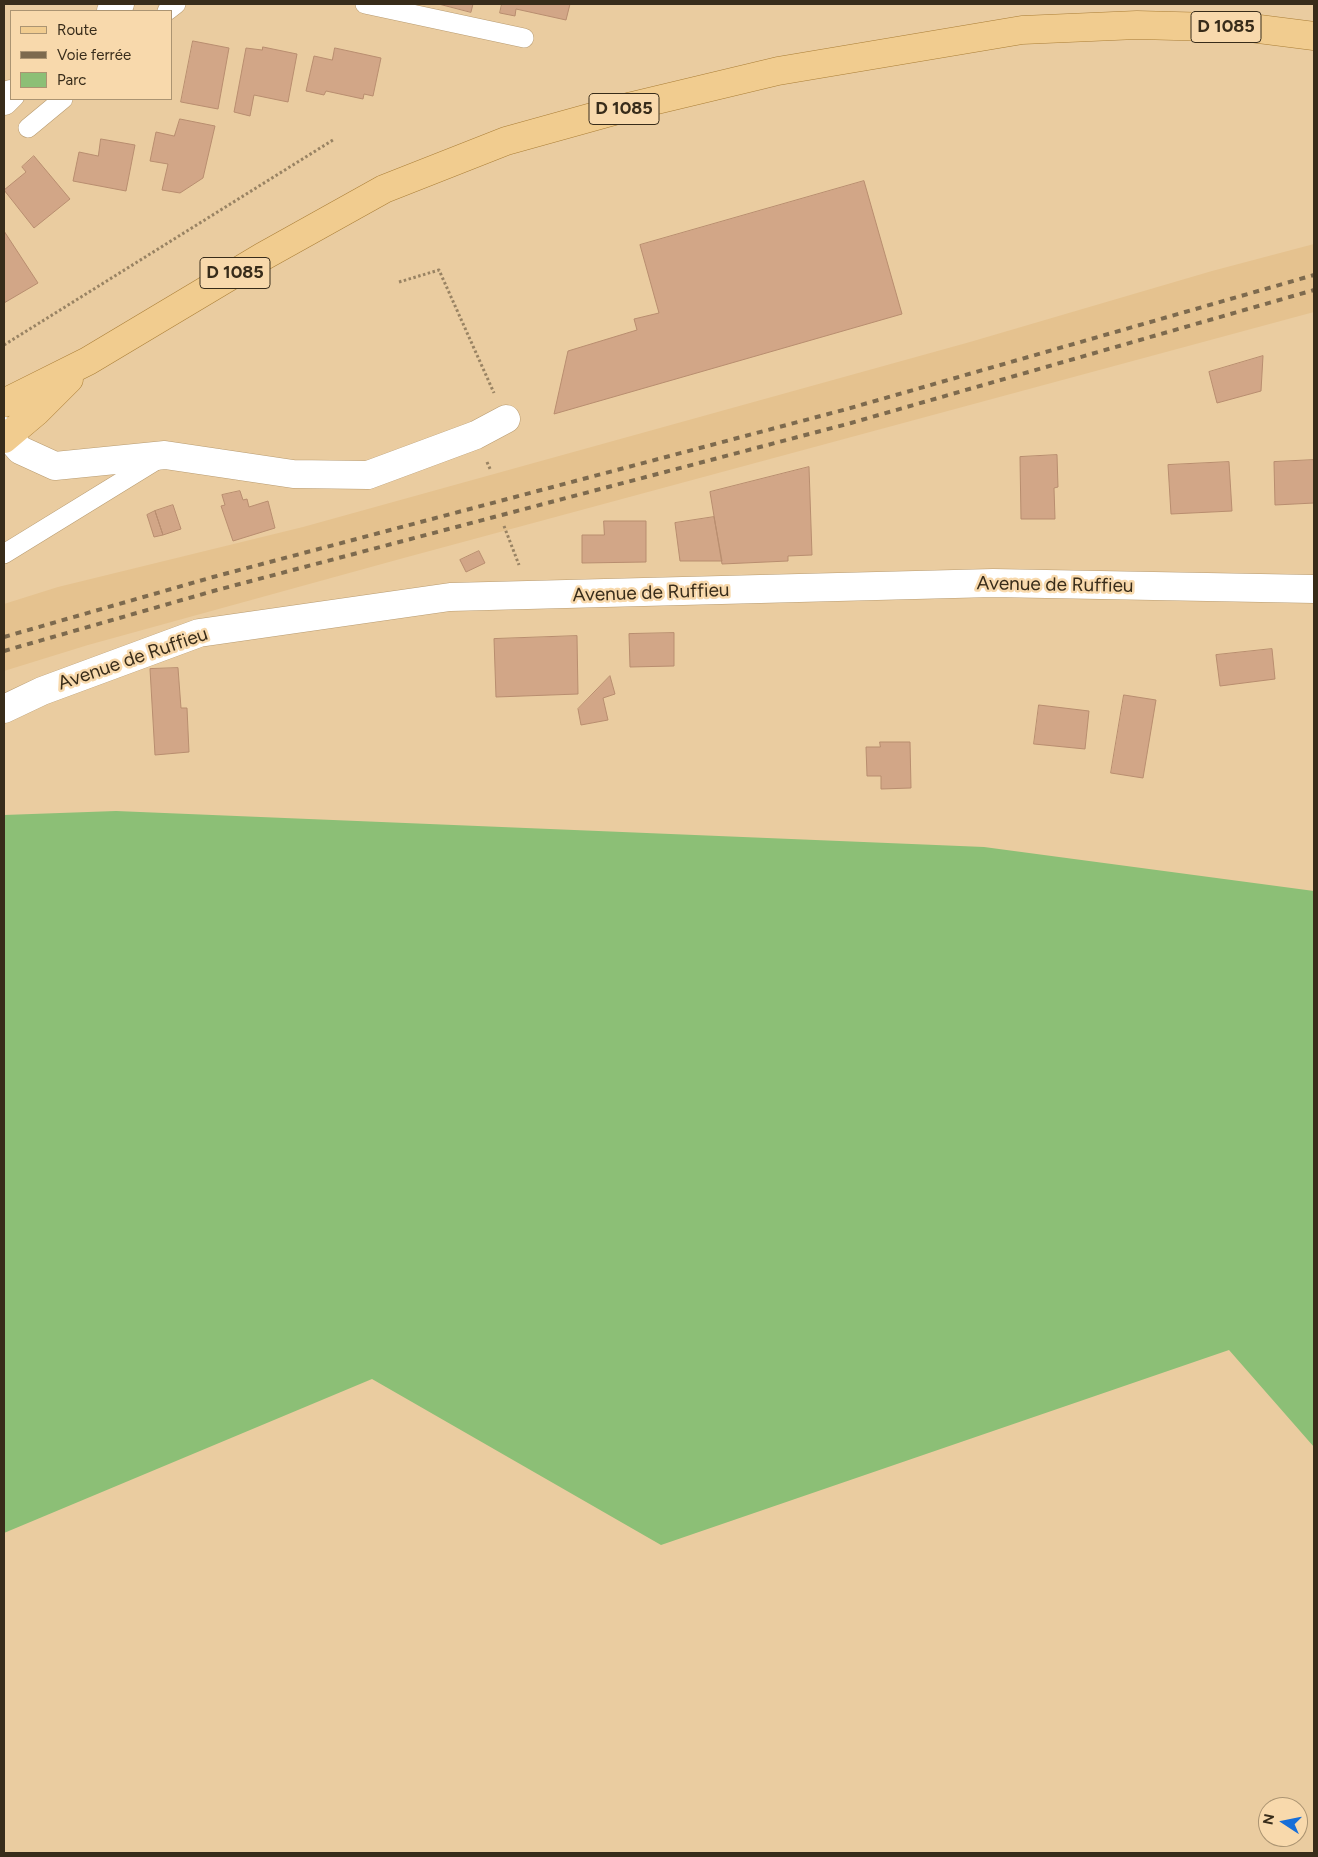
<!DOCTYPE html>
<meta charset="utf-8">
<style>
body{margin:0}
#map{position:relative;width:1318px;height:1857px;overflow:hidden;background:#eacca0;font-family:Figtree,sans-serif}
canvas{display:block}
.frame{position:absolute;inset:0;border:5px solid #382c1a;pointer-events:none}
.legend{position:absolute;left:10px;top:10px;width:162px;height:90px;box-sizing:border-box;background:#f8d9ac;border:1px solid #ab9472;margin:0;padding:6px 9px;list-style:none;font-size:15px;color:#382c1a}
.legend li{display:flex;align-items:center;gap:10px;height:25px}
.legend b{width:25px;border:1px solid #ab9472}
.north{position:absolute;left:1258px;top:1797px;width:50px;height:50px;box-sizing:border-box;background:#f8d9ac;border:1px solid #ab9472;border-radius:50%;rotate:281deg;font-size:14px;font-weight:700;line-height:20px;text-align:center;color:#382c1a}
.north::after{content:'';display:block;margin:auto;width:18px;height:22px;background:#176ed8;clip-path:polygon(50% 0,100% 100%,50% 72%,0 100%)}
</style>
<div id="map">
<canvas width="1318" height="1857"></canvas>
<div class="frame"></div>
<ul class="legend">
<li><b style="height:6px;background:#f1cc8f"></b>Route</li>
<li><b style="height:6px;background:#7d6a4e"></b>Voie ferrée</li>
<li><b style="height:14px;background:#8cbf76"></b>Parc</li>
</ul>
<div class="north">N</div>
</div>
<script>
const c = document.querySelector('canvas').getContext('2d');
c.lineJoin = 'round';
function paint(path, color) { c.fillStyle = color; c.fill(path, 'evenodd'); }
function stroke(path, color, width, dash) { c.strokeStyle = color; c.lineWidth = width; c.lineCap = dash ? 'butt' : 'round'; c.setLineDash(dash || []); c.stroke(path); }
function label(font, color, halo, rows, align = 'center') {
  c.font = font + ' Figtree,sans-serif'; c.lineWidth = 5; c.setLineDash([]); c.textBaseline = 'middle'; c.strokeStyle = halo; c.fillStyle = color; for (const [text, x, y, turn = 0] of rows) {
    c.save(); c.translate(x, y); c.rotate((+turn || 0) * Math.PI / 180); c.textAlign = isNaN(turn) ? turn : align; if (halo) c.strokeText(text, 0, 0); c.fillText(text, 0, 0); c.restore();
  }
}
const built = new Path2D(`
 M1314,244V312L400,559L88,645L4,671V604L58,587L303,527L970,342L1212,271Z`);
const green = new Path2D(`
 M116,811L984,847L1314,891V1447L1229,1350L661,1545L372,1379L4,1533V815Z`);
const building = new Path2D(`
 M439,4H473L471,12Z
 M502,4H570L566,20L516,9L515,16L500,13Z
 M193,41L229,48L218,109L181,102Z
 M263,47L297,54L288,102L254,95L250,116L234,112L246,48L262,50Z
 M335,48L381,58L373,96L364,94L363,99L326,91L324,95L306,91L314,56L332,60Z
 M180,119L215,126L203,178L180,193L162,190L168,164L150,161L156,132L174,136Z
 M101,139L135,145L126,191L73,181L79,152L98,156Z
 M34,156L70,199L34,228L4,190L26,172L22,167Z
 M864,181L902,314L554,414L568,351L637,330L634,319L659,313L640,245Z
 M4,231L38,283L4,303Z
 M1263,356L1261,391L1217,403L1209,372Z
 M1057,455L1058,487L1054,488L1055,519H1021L1020,457Z
 M1314,460V503L1275,505L1274,462Z
 M1229,462L1232,511L1171,514L1168,465Z
 M809,467L812,555L788,556V561L722,564L710,492Z
 M240,491L243,500L247,499L249,507L268,501L275,528L233,541L221,506L225,505L222,495Z
 M173,505L181,529L163,535L155,511Z
 M155,511L163,535L154,537L147,515Z
 M714,517L722,561H680L675,523Z
 M604,521H646V562L582,563V535H604Z
 M479,551L485,563L466,572L460,560Z
 M674,633V666L630,667L629,634Z
 M577,636L578,694L496,697L494,639Z
 M1272,649L1275,679L1220,686L1216,655Z
 M178,668L181,708H187L189,752L155,755L150,669Z
 M610,676L615,694L603,698L608,720L581,725L578,709Z
 M1124,695L1156,700L1143,778L1111,773Z
 M1039,705L1089,711L1085,749L1034,744Z
 M880,742H910L911,788L881,789V776H867L866,747H880Z`);
const path = new Path2D(`
 M399,282L439,270L494,393
 M4,345L333,140
 M487,462L491,471
 M504,526L519,565`);
const service = new Path2D(`
 M365,4L524,38
 M167,11L176,4
 M28,128L63,99
 M4,554L160,458`);
const minor = new Path2D(`
 M4,431L20,450L55,466L165,455L293,474L368,475L476,435L506,419
 M4,709L42,691L199,633L450,597L993,583L1314,589`);
const tertiary = new Path2D(`
 M111,11L120,4
 M4,101L11,94`);
const primary = new Path2D(`
 M4,403L88,361L262,257L384,189L506,141L632,106L778,71L1022,30L1137,25L1251,28L1314,36
 M4,439L36,412L69,379`);
const rail = new Path2D(`
 M4,637L213,577L847,409L1314,275
 M4,651L217,590L851,423L1314,290`);
const shields = [
 [1226,27,70],
 [624,109,70],
 [235,273,70]
];
const shieldNames = [
 ["D 1085",1226,27],
 ["D 1085",624,109],
 ["D 1085",235,273]
];
const streetNames = [
 ["Avenue de Ruffieu",1055,585,1],
 ["Avenue de Ruffieu",651,593,-2],
 ["Avenue de Ruffieu",133,659,-19]
];
paint(built, '#e5c28f');
paint(green, '#8cbf76');
paint(building, '#d2a687');
stroke(building, '#b88d6f', 1);
stroke(service, '#b89b70', 20);
stroke(minor, '#b89b70', 29);
stroke(tertiary, '#b89b70', 29);
stroke(primary, '#aa7e36', 29);
stroke(path, '#998363', 3, [2.5, 2.5]);
stroke(service, '#fff', 19);
stroke(minor, '#fff', 28);
stroke(tertiary, '#fff', 28);
stroke(primary, '#f1cc8f', 28);
stroke(rail, '#7d6a4e', 4, [6, 6]);
for (const [x, y, w] of shields) { const box = new Path2D(); box.roundRect(x - w / 2, y - 15.5, w, 31, 4); c.fillStyle = '#f8d9ac'; c.fill(box); stroke(box, '#382c1a', 1); }
label('bold 18px', '#382c1a', null, shieldNames);
label('19px', '#382c1a', '#f8d9ac', streetNames);
</script>
